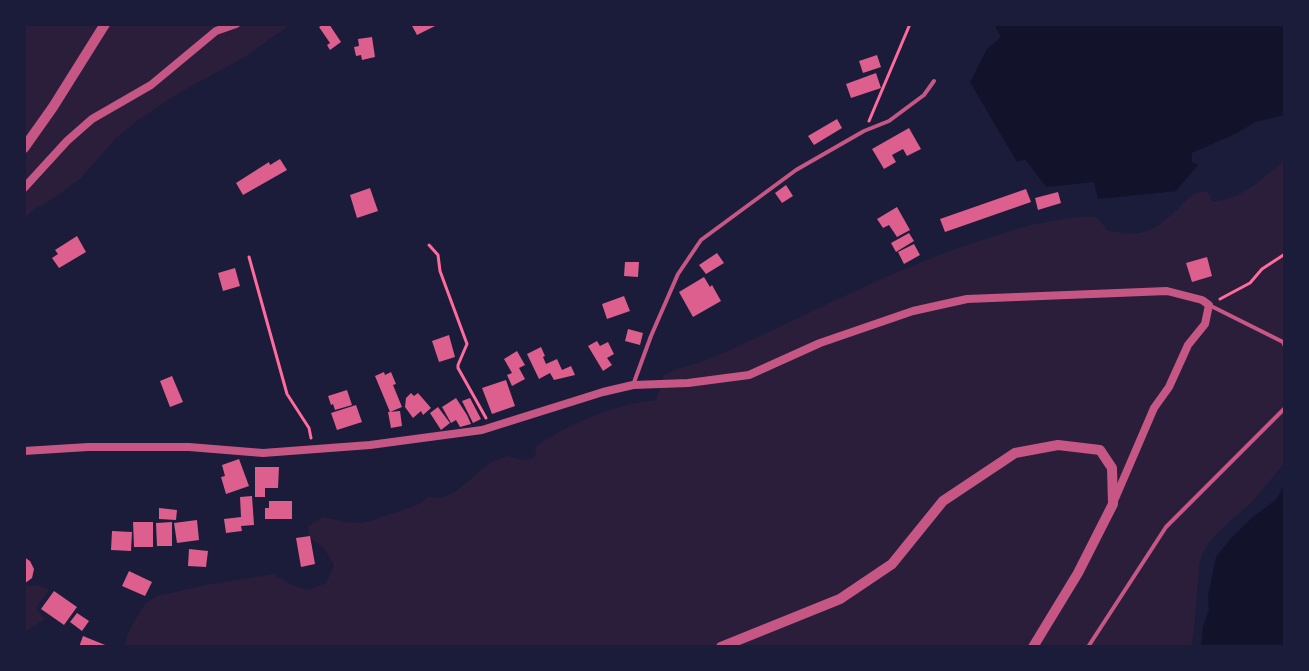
<!DOCTYPE html>
<style>
body{margin:0}
#map{position:relative;width:1309px;height:671px;overflow:hidden;background:#1b1b3a;font-family:Jost,sans-serif}
canvas{display:block}
.frame{position:absolute;inset:0;border:26px solid #1b1b3a;pointer-events:none}
</style>
<div id="map">
<canvas width="1309" height="671"></canvas>
<div class="frame"></div>
</div>
<script>
const c = document.querySelector('canvas').getContext('2d');
c.lineJoin = 'round';
function paint(path, color) { c.fillStyle = color; c.fill(path, 'evenodd'); }
function stroke(path, color, width, dash) { c.strokeStyle = color; c.lineWidth = width; c.lineCap = dash ? 'butt' : 'round'; c.setLineDash(dash || []); c.stroke(path); }
const green = new Path2D(`
 M24,24H291L245,57L179,93L138,120L115,139L80,179L45,204L34,209L24,220Z
 M1285,160V463C1273,475 1264,489 1253,501C1236,517 1212,533 1202,555C1199,562 1199,572 1198,579C1196,602 1196,625 1191,647H125L127,635L135,620L145,604L157,596L206,585L273,574L292,585L307,590L326,583L334,565L323,547L309,537L308,526L323,517L345,522L363,523L417,505L428,497L441,498L455,492L491,462L508,456L523,460L533,458L536,454L535,447C570,423 614,404 656,400L664,375C680,366 699,364 716,356C808,316 895,266 992,237C1014,230 1035,223 1058,220C1066,219 1086,215 1094,217C1100,219 1104,226 1107,230C1142,238 1152,233 1178,209C1188,199 1190,194 1204,191L1210,195L1211,201C1242,201 1262,178 1285,160Z
 M38,585L49,590L36,608L45,619L24,632V586Z`);
const water = new Path2D(`
 M994,24H1285V115L1255,122L1237,133L1192,153V162L1198,165L1176,191L1098,199L1094,182L1046,187L1025,159L1017,162L970,82L987,49L1001,37Z
 M1285,482V647H1201L1203,627L1209,609L1208,596L1216,557L1232,537L1254,516L1277,499Z`);
const building = new Path2D(`
 M324,24H329L341,42L330,50L327,45L330,43L319,27Z
 M411,24H439L417,35Z
 M372,37L375,57L362,60L361,55L356,56L354,47L359,46L358,39Z
 M877,55L881,67L863,73L859,61Z
 M876,73L881,88L851,98L846,84Z
 M837,119L842,128L814,145L808,136Z
 M909,128L921,149L907,156L903,149L892,155L896,162L884,169L872,149Z
 M280,159L287,170L243,195L236,183L269,162L270,165Z
 M786,185L793,196L782,203L775,193Z
 M370,188L378,211L357,218L350,195Z
 M1026,189L1031,202L945,232L940,219Z
 M1058,192L1061,203L1038,210L1035,198Z
 M897,207L910,230L897,237L889,225L883,228L877,219Z
 M909,233L914,241L896,252L891,243Z
 M77,236L86,252L59,268L52,258L58,254L55,250Z
 M914,244L920,255L904,264L898,252Z
 M717,253L724,263L706,274L699,265Z
 M1207,257L1212,276L1192,282L1186,263Z
 M625,262H639L638,277L624,276Z
 M235,268L240,286L223,291L218,273Z
 M704,277L710,287L712,285L721,301L693,317L679,292Z
 M624,296L630,311L607,319L602,304Z
 M628,329L643,333L640,345L625,341Z
 M449,335L455,357L439,362L432,341Z
 M597,341L600,346L608,342L614,354L607,358L612,365L603,371L588,346Z
 M541,347L545,356L543,357L546,364L557,359L562,370L571,366L575,375L554,380L550,373L539,379L527,354Z
 M517,351L525,365L519,368L525,379L512,386L507,375L512,373L504,359Z
 M384,372L385,375L391,372L396,384L393,385L402,407L390,412L375,376Z
 M172,376L183,402L170,407L160,381Z
 M506,380L515,406L492,414L482,388Z
 M347,390L352,405L335,410L333,404L331,405L328,396Z
 M411,393L414,396L418,393L431,408L423,415L421,411L413,418L405,407L406,398Z
 M456,398L467,415L471,424L460,427L456,420L451,423L442,407Z
 M470,398L481,419L473,423L462,401Z
 M356,405L362,422L337,430L331,413Z
 M438,407L450,423L441,430L430,413Z
 M400,411L402,426L391,428L388,412Z
 M239,459L249,486L226,494L221,477L225,476L222,465Z
 M255,467H279L278,488H265V497H255Z
 M252,496L254,525L241,526L242,531L226,533L224,519L241,517L240,497Z
 M269,501H292V519H265V508H269Z
 M159,508L177,510L176,520L159,519Z
 M197,520L199,540L177,543L174,523Z
 M133,522H153V547H134Z
 M172,522V546H157L156,523Z
 M112,531L132,532L131,551L111,550Z
 M310,536L315,564L301,567L296,538Z
 M189,549L208,551L206,567L188,566Z
 M24,557L30,561L34,569L32,578L24,584Z
 M129,571L152,582L145,596L122,586Z
 M54,591L77,607L64,625L41,609Z
 M77,613L89,621L82,631L70,622Z
 M83,636L110,647H79Z`);
const path = new Path2D(`
 M869,121L910,24
 M429,245L438,255L440,271L467,344L458,365V368L486,418
 M249,257L287,394L309,428L311,438
 M1220,299L1250,283L1262,269L1285,254`);
const service = new Path2D(`
 M1209,305L1283,342L1285,346
 M633,385L651,336L678,274L701,240L796,170L864,131L889,121L924,95L934,81
 M1088,647L1166,527L1285,408`);
const minor = new Path2D(`
 M24,188L67,141L92,119L151,85L216,31L236,24
 M24,451L88,447H189L263,453L370,445L482,430L603,392L633,385L688,383L749,375L820,343L913,311L967,299L1167,291L1202,300L1209,305L1205,324L1188,345L1169,387L1154,408L1114,501`);
const tertiary = new Path2D(`
 M24,148L53,107L105,24
 M721,647L840,599L892,564L943,501L1015,453L1058,445L1100,450L1112,468L1113,504L1078,573L1033,647`);
paint(green, '#2a1e3b');
paint(water, '#12122b');
paint(building, '#dd5f8e');
stroke(path, '#ff6b9d', 3);
stroke(service, '#c65784', 4);
stroke(minor, '#c65784', 8);
stroke(tertiary, '#c65784', 10);
</script>
